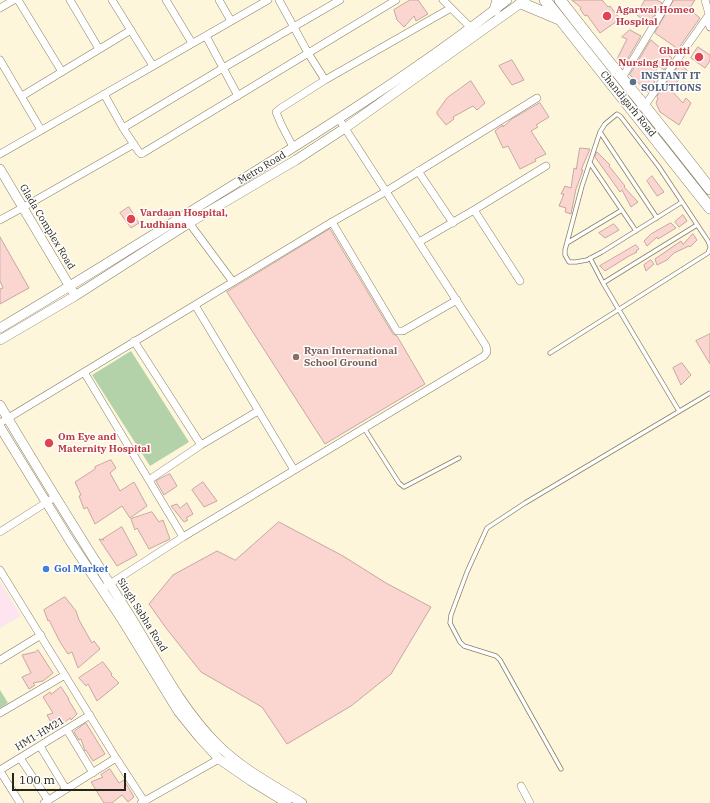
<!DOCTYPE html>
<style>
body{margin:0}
#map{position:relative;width:710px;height:803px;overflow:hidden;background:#fef6da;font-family:"IBM Plex Serif",serif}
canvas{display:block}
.scale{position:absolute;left:12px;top:773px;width:114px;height:18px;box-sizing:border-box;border:2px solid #27241a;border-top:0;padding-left:5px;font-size:12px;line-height:14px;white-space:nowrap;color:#27241a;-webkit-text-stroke:3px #fff;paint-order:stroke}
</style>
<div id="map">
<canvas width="710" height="803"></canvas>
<div class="scale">100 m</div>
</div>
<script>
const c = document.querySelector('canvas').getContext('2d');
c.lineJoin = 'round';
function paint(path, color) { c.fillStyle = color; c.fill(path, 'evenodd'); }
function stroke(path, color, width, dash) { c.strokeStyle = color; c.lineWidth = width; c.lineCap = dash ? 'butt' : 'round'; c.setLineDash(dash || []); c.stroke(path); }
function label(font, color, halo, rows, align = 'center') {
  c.font = font + ' "IBM Plex Serif",serif'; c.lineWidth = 3; c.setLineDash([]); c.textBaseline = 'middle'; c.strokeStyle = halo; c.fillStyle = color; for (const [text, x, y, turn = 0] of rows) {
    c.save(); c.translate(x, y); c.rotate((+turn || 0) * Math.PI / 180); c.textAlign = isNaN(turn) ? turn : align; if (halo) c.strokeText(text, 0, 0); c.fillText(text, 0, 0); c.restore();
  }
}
const education = new Path2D(`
 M0,581L21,616L0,628Z`);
const green = new Path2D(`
 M131,351L189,442L150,466L92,375Z
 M0,690L8,703L0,708Z`);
const building = new Path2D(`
 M410,0H418L428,14L416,21L414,16L404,27L397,20L394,10Z
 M572,0H602L608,7L610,6L620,19L600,33L587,15L585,16L580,9L581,8Z
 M645,0H657L662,3L649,24L637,15Z
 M674,0H695L689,9L700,18L678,49L655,33Z
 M630,30L641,36L624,65L617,59L627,39L622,37Z
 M651,40L672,58L664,70L659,66L651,78L655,82L648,92L630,75Z
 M698,47L710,55V61L705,68L691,58Z
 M512,60L524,80L512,85L499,66Z
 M680,64L688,71L670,89L683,103L686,98L691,103L679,125L660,112L656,103L658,98L657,97Z
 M471,81L485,103L477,110L473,106L453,117L454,119L446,125L437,114V112L447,98Z
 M540,103L549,117L536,125L538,127L531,131L546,154L535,159L536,161L520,169L508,146L503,148L495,131L497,129L503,125V127L512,119Z
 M580,148L590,149L581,170H583L576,189L571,214L565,212L566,208L559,206L564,194H561L565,186L571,188L574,168L576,169Z
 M597,152L610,165L609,166L625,186L624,187L638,202L631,207L622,190L620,192L595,157Z
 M652,176L664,192L657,196L647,181Z
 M129,207L139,223L131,228L120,213Z
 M683,215L687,221L679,227L675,222Z
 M671,223L676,228L658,239L657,237L647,246L644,241L651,234Z
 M614,224L619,230L605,238L599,233Z
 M330,229L393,334L397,336L425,384L325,444L227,292Z
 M693,234L697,240L690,247L689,246L674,253L667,260L657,265L655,259L681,241L683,244Z
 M0,237L29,288L0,304V289L3,288L0,281Z
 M636,245L639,249L636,251L637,252L629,256L605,271L600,266Z
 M651,260L654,264L646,271L644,265Z
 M710,334V364L696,341Z
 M682,363L691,375L681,385L673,368Z
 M111,460L116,468L110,473L120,491L134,482L147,506L130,518L122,506L95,524L87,507L84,509L79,496L81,495L75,482L95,469V467Z
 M170,474L177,486L164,495L156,481Z
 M203,482L217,501L204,507L192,490Z
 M187,503L193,514L186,518L188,520L184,522L171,506L177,504L180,508Z
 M152,512L159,522L163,520L170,539L149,549L137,528L135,530L131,519Z
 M279,522L343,556L386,583L431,607L391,674L351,706L287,744L262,707L201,672L166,628L149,604L173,575L217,551L235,560Z
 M122,527L137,555L117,566L99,539L104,540L103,539Z
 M65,597L76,611L79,620L92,643L94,641L100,649L78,668L72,652L68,654L60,642L49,620L48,621L44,610Z
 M38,650L53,673L43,681L33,683L35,685L29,689L22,677L31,673L22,655L35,652Z
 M103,662L112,674L111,675L119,683L97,701L88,684L86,686L79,678Z
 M61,687L69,699H68L77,714L71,720L70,718L55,730L47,715L53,713L43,697L50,692L51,694Z
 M86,723L105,754L93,761L86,750L85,751L81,739L79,740L74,732Z
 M110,769L119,783L124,780L134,797L128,802L122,795L112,803H104L91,782L103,777L101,775Z`);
const service = new Path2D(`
 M600,132L657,218
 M590,163L636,231
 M682,202L602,252L587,260L576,262H569L565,255V250L582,186L600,132L605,124L617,114L621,117L659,167L708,241L710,246
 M567,243L622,210
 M590,258L603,283L679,411
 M603,283L697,225
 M550,353L708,253L710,248
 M364,428L399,483L404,487L459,458
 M561,769L500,660L496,656L464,646L460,642L450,623L451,615L467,572L487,528L525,503L710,393`);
const minor = new Path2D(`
 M18,0L62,72
 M70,0L99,49
 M112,0L153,66
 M166,0L192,43
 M219,0L231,21
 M279,0L308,53L325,80L451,8
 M340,0L223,68L123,128L139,152L141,154L143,153L396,0
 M443,0L471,28
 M0,8L14,0
 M707,19L710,27
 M206,36L238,96
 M0,60L41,130
 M622,78L669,0
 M104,94L123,128
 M22,96L131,30
 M643,108L708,16L709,14L705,0
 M293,147L281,124L276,112L281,108L325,80
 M0,154L268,0
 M418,171L453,223
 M474,210L520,281
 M0,220L22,208L134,144
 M187,220L233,282
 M332,222L397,331H403L457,300
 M419,242L474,210L546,166
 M195,305L294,470
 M134,341L201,445
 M84,372L183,537
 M0,423L332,222L385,192L537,98
 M149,480L201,445L258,411
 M0,532L55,497
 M0,570L116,758L144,801
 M105,587L183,537L484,356L487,352L486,346L339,119
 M0,660L41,635
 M0,713L65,675
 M67,730L93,773
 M40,746L66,789
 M20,758L48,800
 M0,770L90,715
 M0,771L20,803
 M521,786L530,803
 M44,803L116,758
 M141,803L219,759`);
const tertiary = new Path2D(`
 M0,169L73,292
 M0,328C78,282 154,234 230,187C325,128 419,69 507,0
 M0,340L75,296L189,223L296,160L345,128L525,0
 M0,405C42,477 87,548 132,619C158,662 182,709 217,744C242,769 273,785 302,803
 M0,427L70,541L121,618L178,711L199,737L219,759L251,781L287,803`);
const primary = new Path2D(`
 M545,0L710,208
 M560,0C609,64 661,125 710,189
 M521,3L559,19
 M495,10L498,0`);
const markers = [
 [607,16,5,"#e0444e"],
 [699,57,5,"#e0444e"],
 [633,82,4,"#5c6f8a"],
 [131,219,5,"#e0444e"],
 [296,357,4,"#8d6e63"],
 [49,443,5,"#e0444e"],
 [46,569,4,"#3f7fe0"]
];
const healthNames = [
 ["Agarwal Homeo",616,10],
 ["Hospital",616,22],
 ["Ghatti",690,51,"right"],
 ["Nursing Home",690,63,"right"],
 ["Vardaan Hospital,",140,213],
 ["Ludhiana",140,225],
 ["Om Eye and",58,437],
 ["Maternity Hospital",58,449]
];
const serviceNames = [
 ["INSTANT IT",641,76],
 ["SOLUTIONS",641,88]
];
const streetNames = [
 ["Chandigarh Road",628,104,51],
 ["Metro Road",262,168,-31],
 ["Glada Complex Road",47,227,59],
 ["Singh Sabha Road",142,615,58],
 ["HM1-HM21",40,734,-31]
];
const educationNames = [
 ["Ryan International",304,351],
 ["School Ground",304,363]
];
const shopNames = [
 ["Gol Market",54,569]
];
paint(education, '#fde4ee');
paint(green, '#b4d2a9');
paint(building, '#fbd5d0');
stroke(building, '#c6a7a2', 1);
stroke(service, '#878067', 5);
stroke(minor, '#878067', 8);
stroke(tertiary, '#878067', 10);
stroke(primary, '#878067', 12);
stroke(service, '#fff', 3.5);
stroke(minor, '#fff', 7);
stroke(tertiary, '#fff', 9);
stroke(primary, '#fff', 11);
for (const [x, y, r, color] of markers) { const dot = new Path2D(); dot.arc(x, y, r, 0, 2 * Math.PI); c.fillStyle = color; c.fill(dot); stroke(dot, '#fff', 1.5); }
label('bold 10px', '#be3a42', '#fff', healthNames, 'left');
label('bold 10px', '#4e5e75', '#fff', serviceNames, 'left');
label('10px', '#27241a', '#fff', streetNames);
label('bold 10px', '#785e54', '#fff', educationNames, 'left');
label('bold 10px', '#366cbe', '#fff', shopNames, 'left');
</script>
